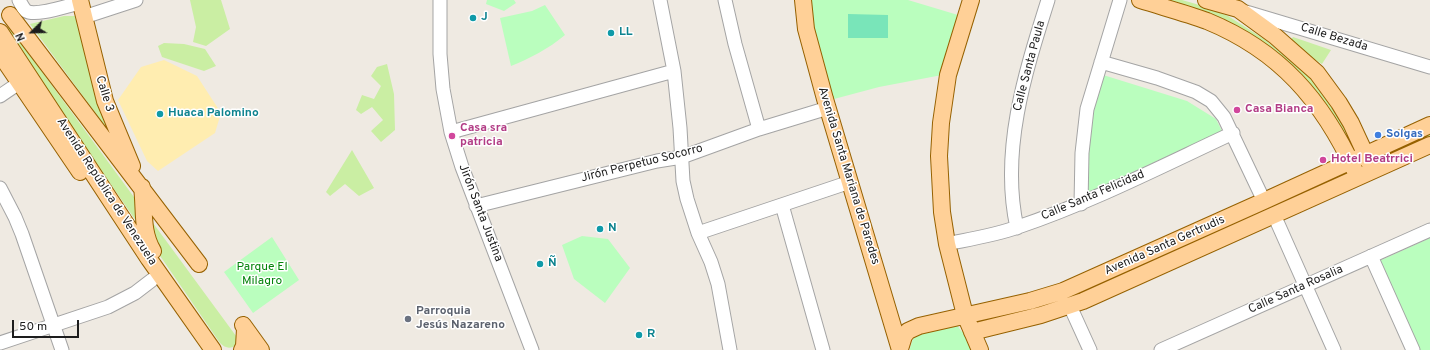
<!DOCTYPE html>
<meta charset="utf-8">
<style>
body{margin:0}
#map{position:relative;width:1430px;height:350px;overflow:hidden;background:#efeae2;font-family:Overpass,sans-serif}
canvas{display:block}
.north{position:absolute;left:12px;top:12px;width:40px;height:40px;-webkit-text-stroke:3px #fff;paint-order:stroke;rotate:247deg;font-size:11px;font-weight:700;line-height:16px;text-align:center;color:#1d1d1d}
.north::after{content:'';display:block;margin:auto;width:14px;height:18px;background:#1d1d1d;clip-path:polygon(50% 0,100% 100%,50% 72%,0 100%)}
.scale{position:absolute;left:12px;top:320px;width:67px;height:18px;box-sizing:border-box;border:2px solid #1d1d1d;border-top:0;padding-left:5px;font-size:12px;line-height:14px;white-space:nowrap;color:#1d1d1d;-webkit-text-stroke:3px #fff;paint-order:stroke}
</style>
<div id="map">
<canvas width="1430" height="350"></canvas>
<div class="north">N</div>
<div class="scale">50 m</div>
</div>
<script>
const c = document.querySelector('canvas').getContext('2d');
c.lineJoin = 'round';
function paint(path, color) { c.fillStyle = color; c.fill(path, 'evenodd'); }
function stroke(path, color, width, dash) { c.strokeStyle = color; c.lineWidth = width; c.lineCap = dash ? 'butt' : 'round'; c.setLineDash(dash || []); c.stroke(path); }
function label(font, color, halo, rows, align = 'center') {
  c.font = font + ' Overpass,sans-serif'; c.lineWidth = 3; c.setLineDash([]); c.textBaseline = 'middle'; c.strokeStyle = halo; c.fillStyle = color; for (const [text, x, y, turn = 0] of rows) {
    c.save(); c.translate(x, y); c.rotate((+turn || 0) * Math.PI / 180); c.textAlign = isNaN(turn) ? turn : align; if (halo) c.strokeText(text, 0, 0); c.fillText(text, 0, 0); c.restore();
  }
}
const grass = new Path2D(`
 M190,0H221L230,29L206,46L193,42L196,27Z
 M1149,0H1182L1196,4L1228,16L1264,39L1307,74L1338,116L1356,149L1349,151L1277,60Z
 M64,16H75L108,130L30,24Z
 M9,27L239,340L238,344C231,349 226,349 220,343L79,138L7,29Z
 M1293,37L1331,50L1322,64L1288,43Z
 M164,43L184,44L205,49L216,66L204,71L162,57L158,46Z
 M387,64L394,94L395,130L381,142L371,131L383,120L372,107L361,114L356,110L362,95L374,99L381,86L371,76L377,67Z
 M1430,129V141L1378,166L1375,155Z
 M352,150L374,188L359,196L345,184L330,196L326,192Z`);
const sand = new Path2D(`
 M164,60L197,76L221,113L215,133L158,171L147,161L118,100L141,67Z`);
const park = new Path2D(`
 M487,0H514L516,3L504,11L486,4Z
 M809,0H908L958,15L942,75L879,87L834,99L832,97L812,23Z
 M545,5L565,35C548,49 531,58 511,66L500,18L532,11Z
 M1100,74L1187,101L1216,119L1222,131L1086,194L1085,152Z
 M582,236L608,239L630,268L605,303L574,279L562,245Z
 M272,237L299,280L253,313L224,272Z
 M1430,238V350H1419L1379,261Z
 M956,324L962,332L964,329L975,350H910V348L915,333Z`);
const pitch = new Path2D(`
 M848,14L888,15V38H848Z`);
const minor = new Path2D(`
 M19,0C21,4 23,8 26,11C36,17 69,5 80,3
 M440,0V54L443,89L451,132L462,167L532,350
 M660,0L674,71L680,128L683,181L687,199L698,233L711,262L718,284L730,350
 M725,0L735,44L759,129
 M1246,12L1430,67
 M84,17L136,0
 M1101,62L1157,78L1196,92L1211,101L1224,117L1264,201
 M0,96L19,83
 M451,132L674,71
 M0,188L15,217L22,234L62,350
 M1081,204L1082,153L1087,109L1120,0
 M782,205L823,350
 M476,206L657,161L682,157L759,129L828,108
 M1274,215L1334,350
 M1017,228C1000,151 1025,73 1048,0
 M698,233L850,182
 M947,244C971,239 995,235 1018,227C1092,202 1162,166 1233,133
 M1371,256L1413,350
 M1070,306L1090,350
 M0,343L108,307L135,293L152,280
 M1161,350L1430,230`);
const major = new Path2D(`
 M80,0L105,101L132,166
 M803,0L806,29L825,99L900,350
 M971,0L948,75L941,123L939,156L942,212L947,244L965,315L980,350
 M1140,0C1162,7 1185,13 1207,21C1280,51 1322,100 1355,171
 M1206,0L1238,9L1275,36L1317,73L1339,103L1351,123L1370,164
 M10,15L199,264
 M0,32L149,259L213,350
 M0,54L80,172
 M142,187C145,209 141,231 153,251
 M243,325L261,350
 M972,332L1041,315L1083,301L1430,145
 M900,349L904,336L908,331L919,326L1030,301L1063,291L1264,201L1430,125
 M242,350L244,346L245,329`);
const markers = [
 [473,18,4,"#0f9aa8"],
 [611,33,4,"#0f9aa8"],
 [1237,110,4,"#d1479c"],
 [160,114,4,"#0f9aa8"],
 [1378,135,4,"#3f7fe0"],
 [452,136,4,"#d1479c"],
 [1323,160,4,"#d1479c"],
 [600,229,4,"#0f9aa8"],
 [540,264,4,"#0f9aa8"],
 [408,319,4,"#6b7280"],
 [639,335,4,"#0f9aa8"]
];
const cultureNames = [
 ["J",481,18],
 ["LL",619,33],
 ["Huaca Palomino",168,114],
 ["N",608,229],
 ["Ñ",548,264],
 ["R",647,335]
];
const streetNames = [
 ["Calle Bezada",1334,38,17],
 ["Calle Santa Paula",1030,66,-75],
 ["Calle 3",104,94,73],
 ["Jirón Perpetuo Socorro",642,164,-14],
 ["Avenida Santa Mariana de Paredes",848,176,73],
 ["Avenida República de Venezuela",106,192,57],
 ["Calle Santa Felicidad",1093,196,-23],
 ["Jirón Santa Justina",480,213,69],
 ["Avenida Santa Gertrudis",1165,246,-24],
 ["Calle Santa Rosalia",1296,290,-24]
];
const hotelNames = [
 ["Casa Bianca",1245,110],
 ["Casa sra",460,129],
 ["patricia",460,143],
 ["Hotel Beatrrici",1331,160]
];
const shopNames = [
 ["Solgas",1386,135]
];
const parkNames = [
 ["Parque El",262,268],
 ["Milagro",262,282]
];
const worshipNames = [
 ["Parroquia",416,312],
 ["Jesús Nazareno",416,326]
];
paint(grass, '#caeea3');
paint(sand, '#ffedb0');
paint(park, '#bafebe');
paint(pitch, '#79e5b9');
stroke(minor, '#a4a4a4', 15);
stroke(major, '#966100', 18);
stroke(minor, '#fff', 13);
stroke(major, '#ffd097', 16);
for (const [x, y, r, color] of markers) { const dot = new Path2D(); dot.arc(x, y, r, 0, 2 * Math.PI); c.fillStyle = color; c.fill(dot); stroke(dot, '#fff', 1.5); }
label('bold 12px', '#0d838f', '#fff', cultureNames, 'left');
label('12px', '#1d1d1d', '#fff', streetNames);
label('bold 12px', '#b23c85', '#fff', hotelNames, 'left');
label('bold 12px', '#366cbe', '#fff', shopNames, 'left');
label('12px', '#03830a', '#fff', parkNames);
label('bold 12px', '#5b616d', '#fff', worshipNames, 'left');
</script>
